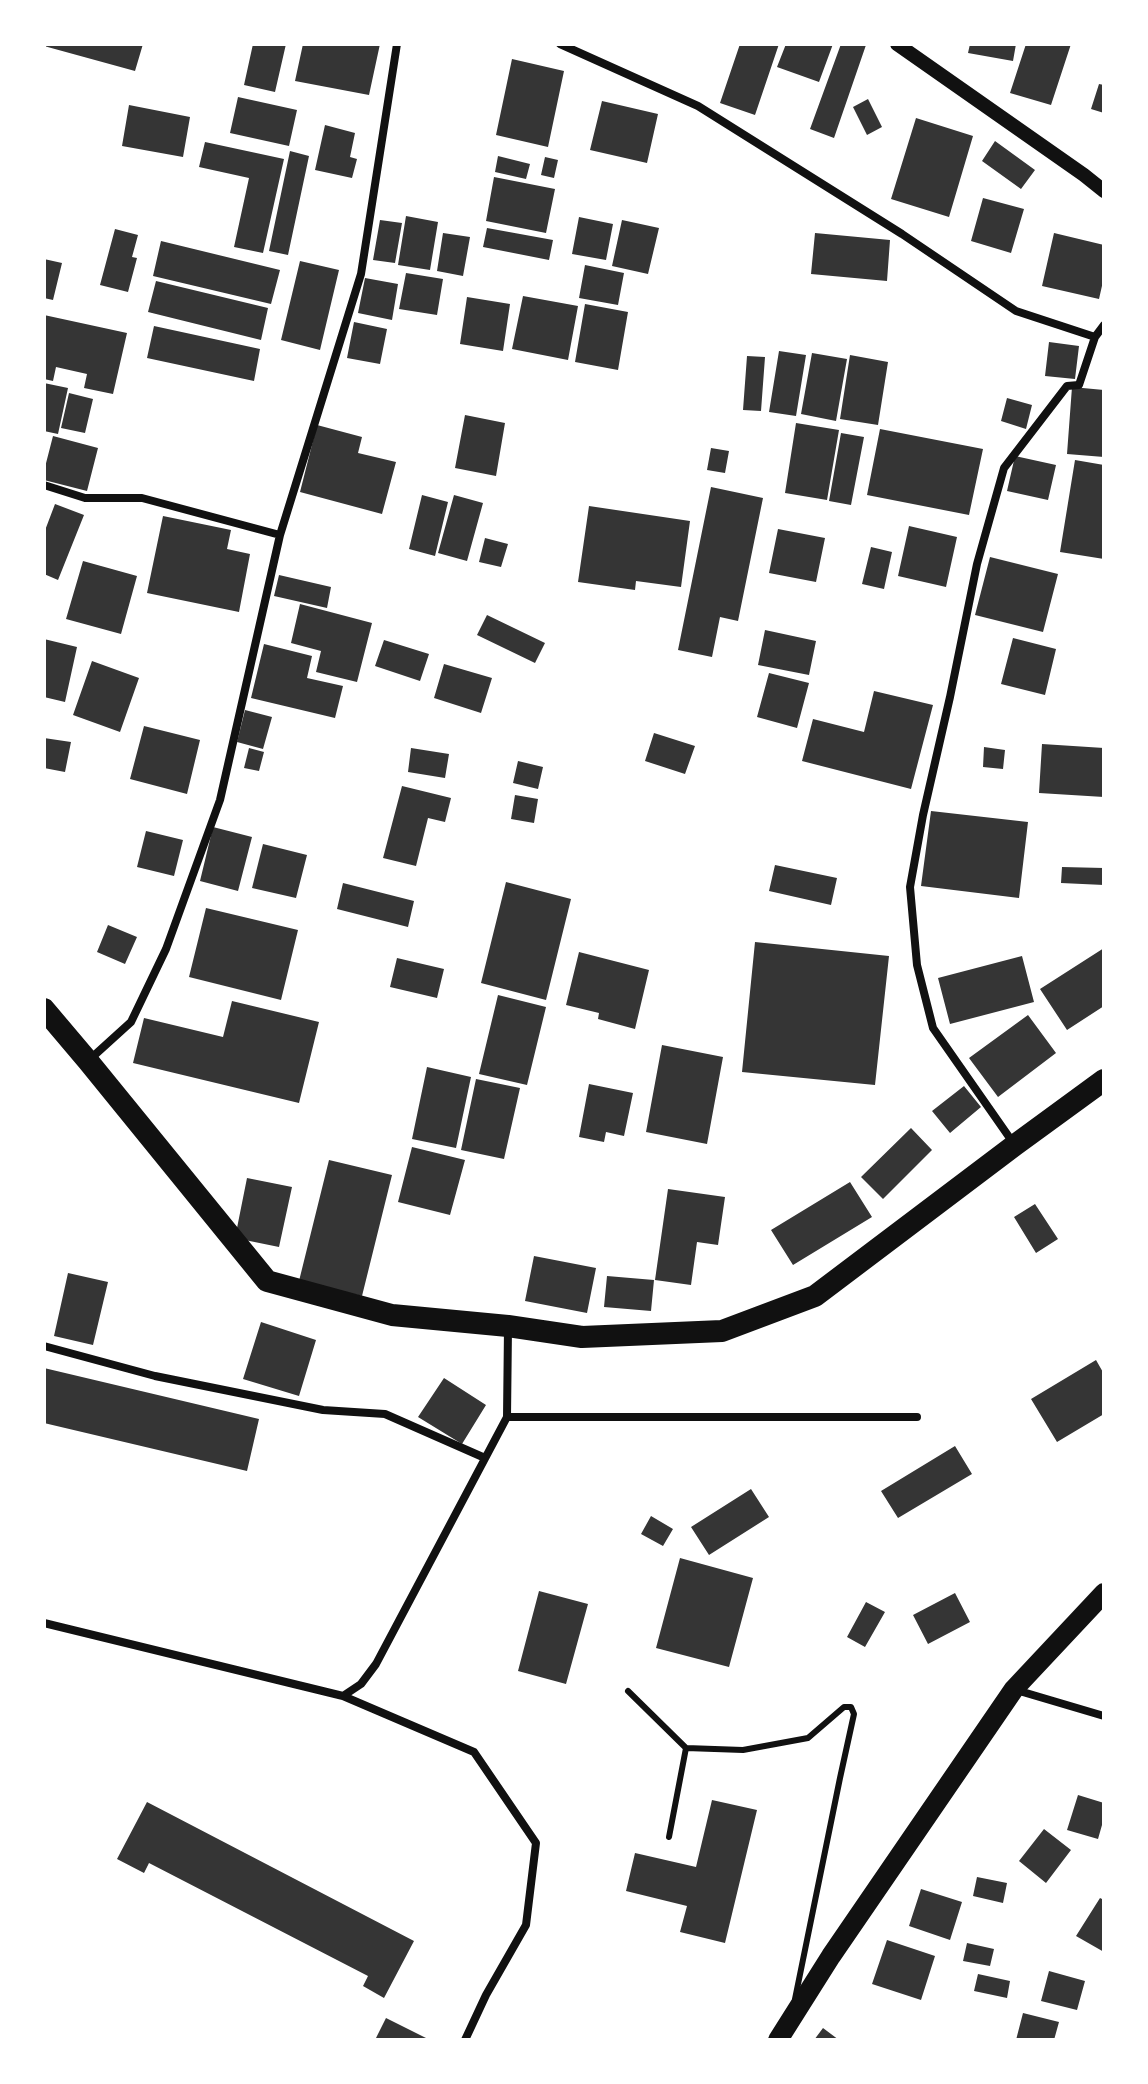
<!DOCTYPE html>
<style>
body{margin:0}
#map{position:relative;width:1148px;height:2084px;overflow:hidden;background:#fff;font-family:Karla,sans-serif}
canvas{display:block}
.frame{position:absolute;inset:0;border:46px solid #fff;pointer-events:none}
</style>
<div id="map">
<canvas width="1148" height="2084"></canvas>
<div class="frame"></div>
</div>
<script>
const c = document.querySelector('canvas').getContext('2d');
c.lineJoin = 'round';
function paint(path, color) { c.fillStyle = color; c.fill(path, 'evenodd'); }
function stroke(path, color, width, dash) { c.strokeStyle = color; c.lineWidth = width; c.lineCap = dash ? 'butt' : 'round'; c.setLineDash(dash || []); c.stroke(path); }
const building = new Path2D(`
 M44,44H143L135,71L44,46Z
 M253,44H286L275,92L244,85Z
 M303,44H380L369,95L295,81Z
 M740,44H779L755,115L720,103Z
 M786,44H833L819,82L777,67Z
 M841,44L866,45L834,138L810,129Z
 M970,44H1016L1013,61L968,53Z
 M1026,44H1071L1051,105L1010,93Z
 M512,59L564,71L548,147L496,135Z
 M1099,84L1104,85V113L1091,109Z
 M238,97L297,110L289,146L230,133Z
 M868,99L882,127L867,135L853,107Z
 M602,101L658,114L647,163L590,150Z
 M129,105L190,117L183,157L122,146Z
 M916,118L973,136L949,217L891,199Z
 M325,125L355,133L350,157L357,159L352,178L315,170Z
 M995,141L1035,170L1021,189L982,161Z
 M205,142L284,159L263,253L234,247L249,178L199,167Z
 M290,151L309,156L288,255L269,251Z
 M498,156L530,164L526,179L495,172Z
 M545,157L558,160L554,178L541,175Z
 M494,177L555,189L546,233L486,221Z
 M983,198L1024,209L1011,253L971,241Z
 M406,216L438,222L430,270L398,265Z
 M579,217L613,224L606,260L572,254Z
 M380,220L402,223L395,263L373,260Z
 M622,220L659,228L648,274L612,266Z
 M487,228L553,240L549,260L483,247Z
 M115,229L138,235L132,257L137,258L128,292L100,285Z
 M443,233L470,237L463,276L437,271Z
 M815,233L890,240L887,281L811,274Z
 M1054,233L1104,245V277L1099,299L1042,286Z
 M161,241L280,270L271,304L153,276Z
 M44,259L62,263L53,300L44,298Z
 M300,261L339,270L320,350L281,340Z
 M585,265L624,273L618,305L579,298Z
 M406,273L443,279L437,315L399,309Z
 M365,278L398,284L392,320L358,313Z
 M156,281L268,308L261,340L148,312Z
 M523,296L578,306L568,360L512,349Z
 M467,297L510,304L503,351L460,344Z
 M585,304L628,312L618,370L575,362Z
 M44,315L127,333L113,394L84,388L87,374L56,367L53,381L44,379Z
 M354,322L387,329L380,364L347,358Z
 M154,326L260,349L254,381L147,358Z
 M1049,342L1079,346L1075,379L1045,376Z
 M779,351L806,355L796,416L769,412Z
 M812,353L847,359L836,421L801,414Z
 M850,355L888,362L878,425L840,419Z
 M747,356L765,357L761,411L743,410Z
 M44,383L68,388L58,434L44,431Z
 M1072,387L1104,390V457L1067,454Z
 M69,393L93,399L85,433L61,428Z
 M1007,398L1032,405L1026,429L1001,421Z
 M465,415L505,423L496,476L455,468Z
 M796,423L839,430L827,500L785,493Z
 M317,425L362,437L358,453L396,462L382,514L300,492Z
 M880,429L983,449L969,515L867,495Z
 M841,433L864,437L851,505L829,501Z
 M53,436L98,448L87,491L44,480V471Z
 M711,448L729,451L725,473L707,470Z
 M1015,456L1056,465L1048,500L1007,491Z
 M1075,460L1104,465V559L1060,552Z
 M711,487L763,498L738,621L720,617L712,657L678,650Z
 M422,495L448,502L435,556L409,549Z
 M454,495L483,503L467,561L438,553Z
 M55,504L84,515L58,580L44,574V533Z
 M589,506L690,521L681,587L636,581L635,590L578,582Z
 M163,516L231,530L227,549L250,554L239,612L147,593Z
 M909,526L957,537L946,587L898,576Z
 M778,529L825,538L816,582L769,573Z
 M485,538L508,544L501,567L479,562Z
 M871,547L892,552L884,589L862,584Z
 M990,557L1058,574L1043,632L975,615Z
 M83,561L137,576L121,634L66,619Z
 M279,575L331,587L327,608L274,596Z
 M300,604L372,623L357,682L316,672L321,651L291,643Z
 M487,615L545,643L535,663L477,635Z
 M765,630L816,641L809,675L758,665Z
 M1013,638L1056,649L1045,695L1001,684Z
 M44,639L77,647L65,702L44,697Z
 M384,640L429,654L420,681L375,666Z
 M264,644L312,656L307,678L343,686L335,718L251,698Z
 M92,661L139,678L120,732L73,715Z
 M444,664L492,678L481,713L434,698Z
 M769,673L809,683L797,728L757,717Z
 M874,691L933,705L911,789L802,761L813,719L864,732Z
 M245,710L272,717L263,749L237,742Z
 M144,726L200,740L187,794L130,779Z
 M654,733L695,746L685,774L645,761Z
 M44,738L71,742L65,772L44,768Z
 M1042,744L1104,748V797L1039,793Z
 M984,747L1005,750L1003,769L983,767Z
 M249,748L264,752L259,771L244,768Z
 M411,748L449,754L445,778L408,772Z
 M518,761L543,767L538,789L513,783Z
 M402,786L451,798L445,822L428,818L416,866L383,858Z
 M515,795L538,799L534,823L511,819Z
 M931,811L1028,822L1019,898L921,886Z
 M213,827L252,837L238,891L200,881Z
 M146,831L183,840L174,876L137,867Z
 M263,844L307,855L296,898L252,888Z
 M775,865L837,878L831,905L769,891Z
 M1062,867L1104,868V885L1061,883Z
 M506,882L571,899L546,1000L481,983Z
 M343,883L414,901L408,927L337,909Z
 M206,908L298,930L281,1000L189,977Z
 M108,925L137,937L125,964L97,952Z
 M755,942L889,956L875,1085L742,1072Z
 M1104,948V1006L1067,1030L1040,989Z
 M579,952L649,970L635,1029L598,1019L599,1013L566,1005Z
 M1022,956L1034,1002L950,1024L938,978Z
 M397,958L444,969L437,998L390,987Z
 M498,995L546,1007L527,1085L479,1074Z
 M232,1001L319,1022L299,1103L133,1063L144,1018L223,1037Z
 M1028,1015L1056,1053L998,1097L969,1058Z
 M662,1045L723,1057L707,1144L646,1132Z
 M427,1067L471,1077L456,1148L412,1139Z
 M476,1079L520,1088L504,1159L461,1150Z
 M589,1084L633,1093L624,1136L606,1132L604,1142L579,1137Z
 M964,1086L981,1107L950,1133L932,1111Z
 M911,1128L932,1150L883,1199L861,1177Z
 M412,1147L465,1160L450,1215L398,1202Z
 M329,1160L392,1175L362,1296L299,1281Z
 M247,1178L292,1187L279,1247L235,1238Z
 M850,1182L872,1217L793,1265L771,1230Z
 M668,1189L725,1197L718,1245L697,1242L691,1285L655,1280Z
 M1035,1204L1058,1239L1036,1253L1014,1217Z
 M534,1256L596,1268L587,1313L525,1301Z
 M68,1273L108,1282L93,1345L54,1336Z
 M607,1276L654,1280L651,1311L604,1307Z
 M261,1322L316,1340L299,1396L243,1379Z
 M1096,1360L1104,1374V1414L1057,1442L1031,1399Z
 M44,1368L259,1419L247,1471L44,1423Z
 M444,1378L486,1405L462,1444L418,1417Z
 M955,1446L972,1474L898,1518L881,1491Z
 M751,1489L769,1517L709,1555L691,1527Z
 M651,1516L673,1529L663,1546L641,1534Z
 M680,1558L753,1578L729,1667L656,1648Z
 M539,1591L588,1604L566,1684L518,1671Z
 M955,1593L970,1622L928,1644L913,1615Z
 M866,1602L885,1612L865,1647L847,1637Z
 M1078,1795L1104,1803V1818L1098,1839L1067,1830Z
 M712,1800L757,1810L725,1943L680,1932L687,1906L626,1891L635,1853L696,1867Z
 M147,1802L414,1941L384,1998L363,1986L368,1976L149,1863L144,1873L117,1859Z
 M1044,1829L1071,1850L1046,1883L1019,1861Z
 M977,1877L1007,1883L1003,1903L973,1896Z
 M921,1889L962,1902L950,1940L909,1926Z
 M1100,1898L1104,1900V1952L1076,1936Z
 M887,1940L935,1956L921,2000L872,1984Z
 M967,1943L994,1949L990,1966L963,1961Z
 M1049,1971L1085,1981L1077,2010L1041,2001Z
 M978,1974L1010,1981L1007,1998L974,1991Z
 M1023,2013L1059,2022L1054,2040H1016Z
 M386,2018L430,2040H375Z
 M823,2028L839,2040H814Z`);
const service = new Path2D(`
 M628,1691L686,1748L669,1837
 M686,1748L743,1750L808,1738L844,1707H851L854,1714L840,1778L795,1999`);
const minor = new Path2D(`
 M560,44L698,106L902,234L1016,311L1095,337L1104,325
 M44,485L85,498H142L280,535
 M88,1061L131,1022L166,949L220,800L280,535L361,274L397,44
 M1014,1144L933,1028L917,965L910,887L923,815L950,697L977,564L1004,468L1067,386L1079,385L1095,337
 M44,1346L155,1376L323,1410L385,1414L485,1458
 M507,1417H917
 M44,1623L343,1696L361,1684L376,1664L507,1417L508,1328
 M1016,1690L1104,1716
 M343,1696L474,1752L536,1843L526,1925L486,1995L465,2040`);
const tertiary = new Path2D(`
 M897,44L1084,175L1104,191`);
const primary = new Path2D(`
 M778,2040L831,1956L1014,1689L1104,1593`);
const trunk = new Path2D(`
 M44,1009L88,1061L267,1281L392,1315L508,1326L582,1337L722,1331L815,1296L1015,1145L1104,1080`);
paint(building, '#353535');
stroke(service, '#111', 6);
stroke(minor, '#111', 8);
stroke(tertiary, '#111', 14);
stroke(primary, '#111', 20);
stroke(trunk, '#111', 22);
</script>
